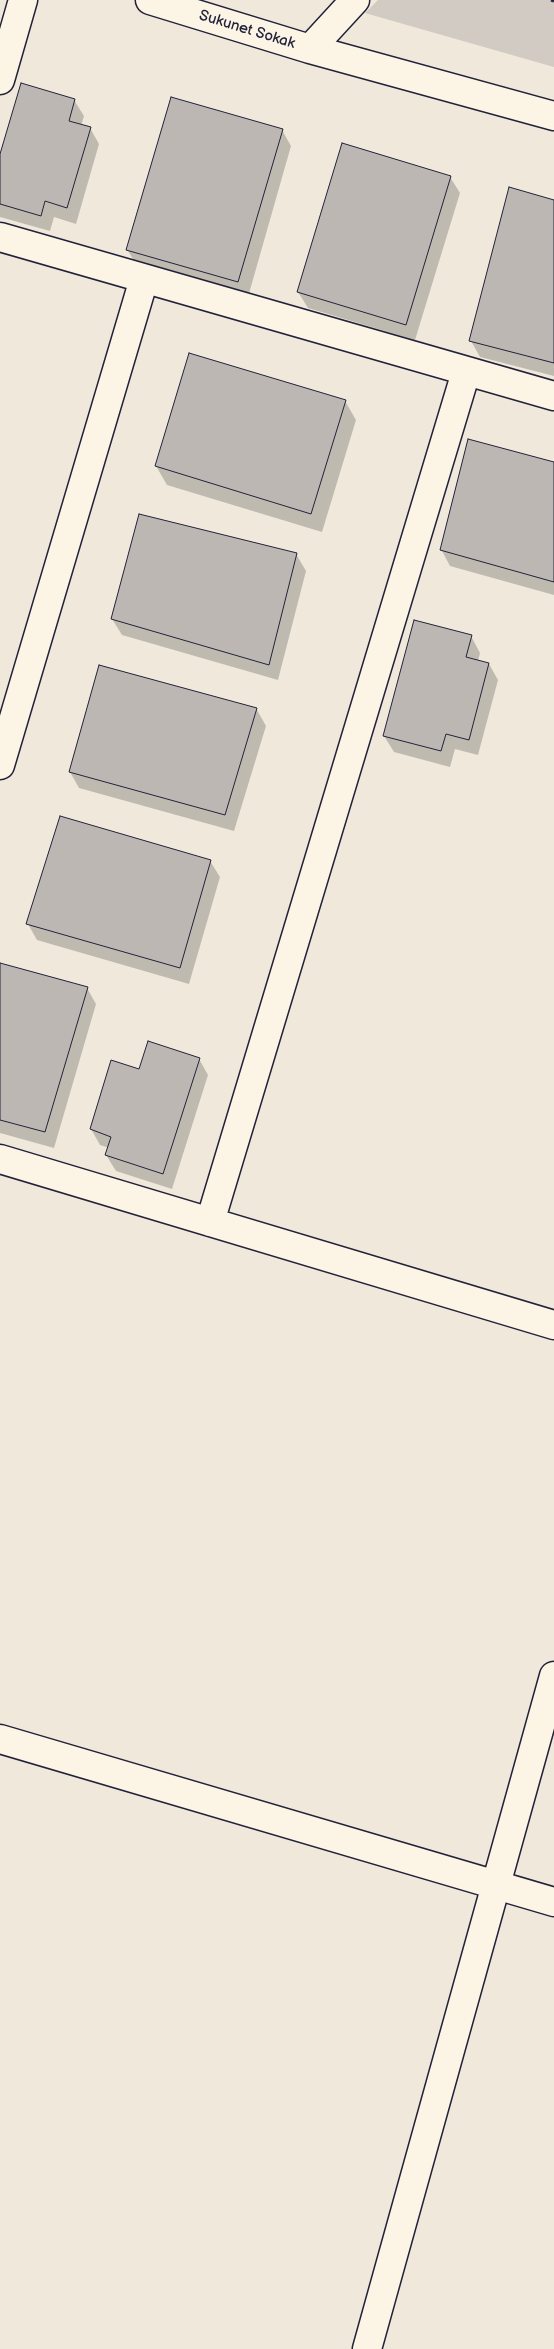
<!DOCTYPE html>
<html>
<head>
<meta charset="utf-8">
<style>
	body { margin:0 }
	canvas { display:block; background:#efe8db }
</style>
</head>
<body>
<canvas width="554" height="2349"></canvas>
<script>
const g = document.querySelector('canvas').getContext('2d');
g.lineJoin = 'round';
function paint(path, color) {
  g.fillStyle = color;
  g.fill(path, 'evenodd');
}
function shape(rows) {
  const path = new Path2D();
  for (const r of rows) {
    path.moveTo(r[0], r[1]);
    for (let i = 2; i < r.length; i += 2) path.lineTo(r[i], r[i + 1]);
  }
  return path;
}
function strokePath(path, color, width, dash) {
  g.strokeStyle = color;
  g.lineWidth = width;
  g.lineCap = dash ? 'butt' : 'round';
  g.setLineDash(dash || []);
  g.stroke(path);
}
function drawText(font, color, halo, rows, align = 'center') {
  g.font = font + ' "Balsamiq Sans",sans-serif';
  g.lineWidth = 4.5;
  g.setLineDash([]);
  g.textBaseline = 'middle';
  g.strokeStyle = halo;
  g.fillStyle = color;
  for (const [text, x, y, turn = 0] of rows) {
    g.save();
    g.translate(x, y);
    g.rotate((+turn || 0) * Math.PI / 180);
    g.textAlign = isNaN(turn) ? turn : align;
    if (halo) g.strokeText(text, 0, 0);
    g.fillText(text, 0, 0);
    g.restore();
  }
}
const green = shape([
	[378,0,554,0,554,67,365,13]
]);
const shadow = shape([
	[74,100,84,116,81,126,90,128,99,144,76,224,54,217,50,231,0,217,0,159],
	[282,130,291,146,248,297,137,266,127,249],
	[450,177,460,193,415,340,308,308,298,292],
	[554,202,554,376,480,357,471,341],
	[345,401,356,420,322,532,167,485,156,466],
	[554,464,554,595,450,566,441,549],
	[296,554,306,571,278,680,122,635,112,619],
	[471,636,480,653,478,661,489,664,498,680,478,755,455,749,450,767,394,752,384,736],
	[257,710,266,726,234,831,79,788,70,772],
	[210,861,220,877,189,984,37,940,28,924],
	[0,964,87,988,96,1004,54,1148,0,1133],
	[199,1059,208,1075,172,1189,116,1171,106,1155,109,1148,100,1145,91,1129,140,1071]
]);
const building = shape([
	[21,83,75,99,69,121,91,127,67,208,45,201,41,216,0,204,0,154,21,83],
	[171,97,283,129,238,282,126,250,171,97],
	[342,143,451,176,406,325,297,292,342,143],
	[509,187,554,200,554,363,469,341,509,187],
	[189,353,346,400,311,514,155,466,189,353],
	[468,439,554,462,554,582,440,550,468,439],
	[139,514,297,553,269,665,111,619,139,514],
	[414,620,472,635,466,657,489,663,469,740,446,734,441,751,383,736,414,620],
	[99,665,257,708,225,815,69,772,99,665],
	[60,816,211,860,180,968,26,924,60,816],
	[0,963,88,987,45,1132,0,1120,0,963],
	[148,1041,200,1058,163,1174,105,1155,111,1137,90,1129,111,1060,139,1069,148,1041]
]);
const path = shape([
	[551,0,554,1]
]);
const minor = shape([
	[150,0,310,49,355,0],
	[310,49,554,116],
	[0,80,23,0],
	[0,237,554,396],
	[0,765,144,279],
	[0,1159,554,1325],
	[210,1222,466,372],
	[0,1739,554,1902],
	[367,2349,554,1676]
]);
const streetNames = [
	["Sukunet Sokak",247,30,17]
];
paint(green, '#d1cbc3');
paint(shadow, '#0003');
paint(building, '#bcb7b3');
strokePath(building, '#22223b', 1);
strokePath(minor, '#22223b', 31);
strokePath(path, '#22223b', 3, [4, 4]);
strokePath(minor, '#fcf5e5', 28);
drawText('15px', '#22223b', '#fcf5e5', streetNames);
</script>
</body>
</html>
